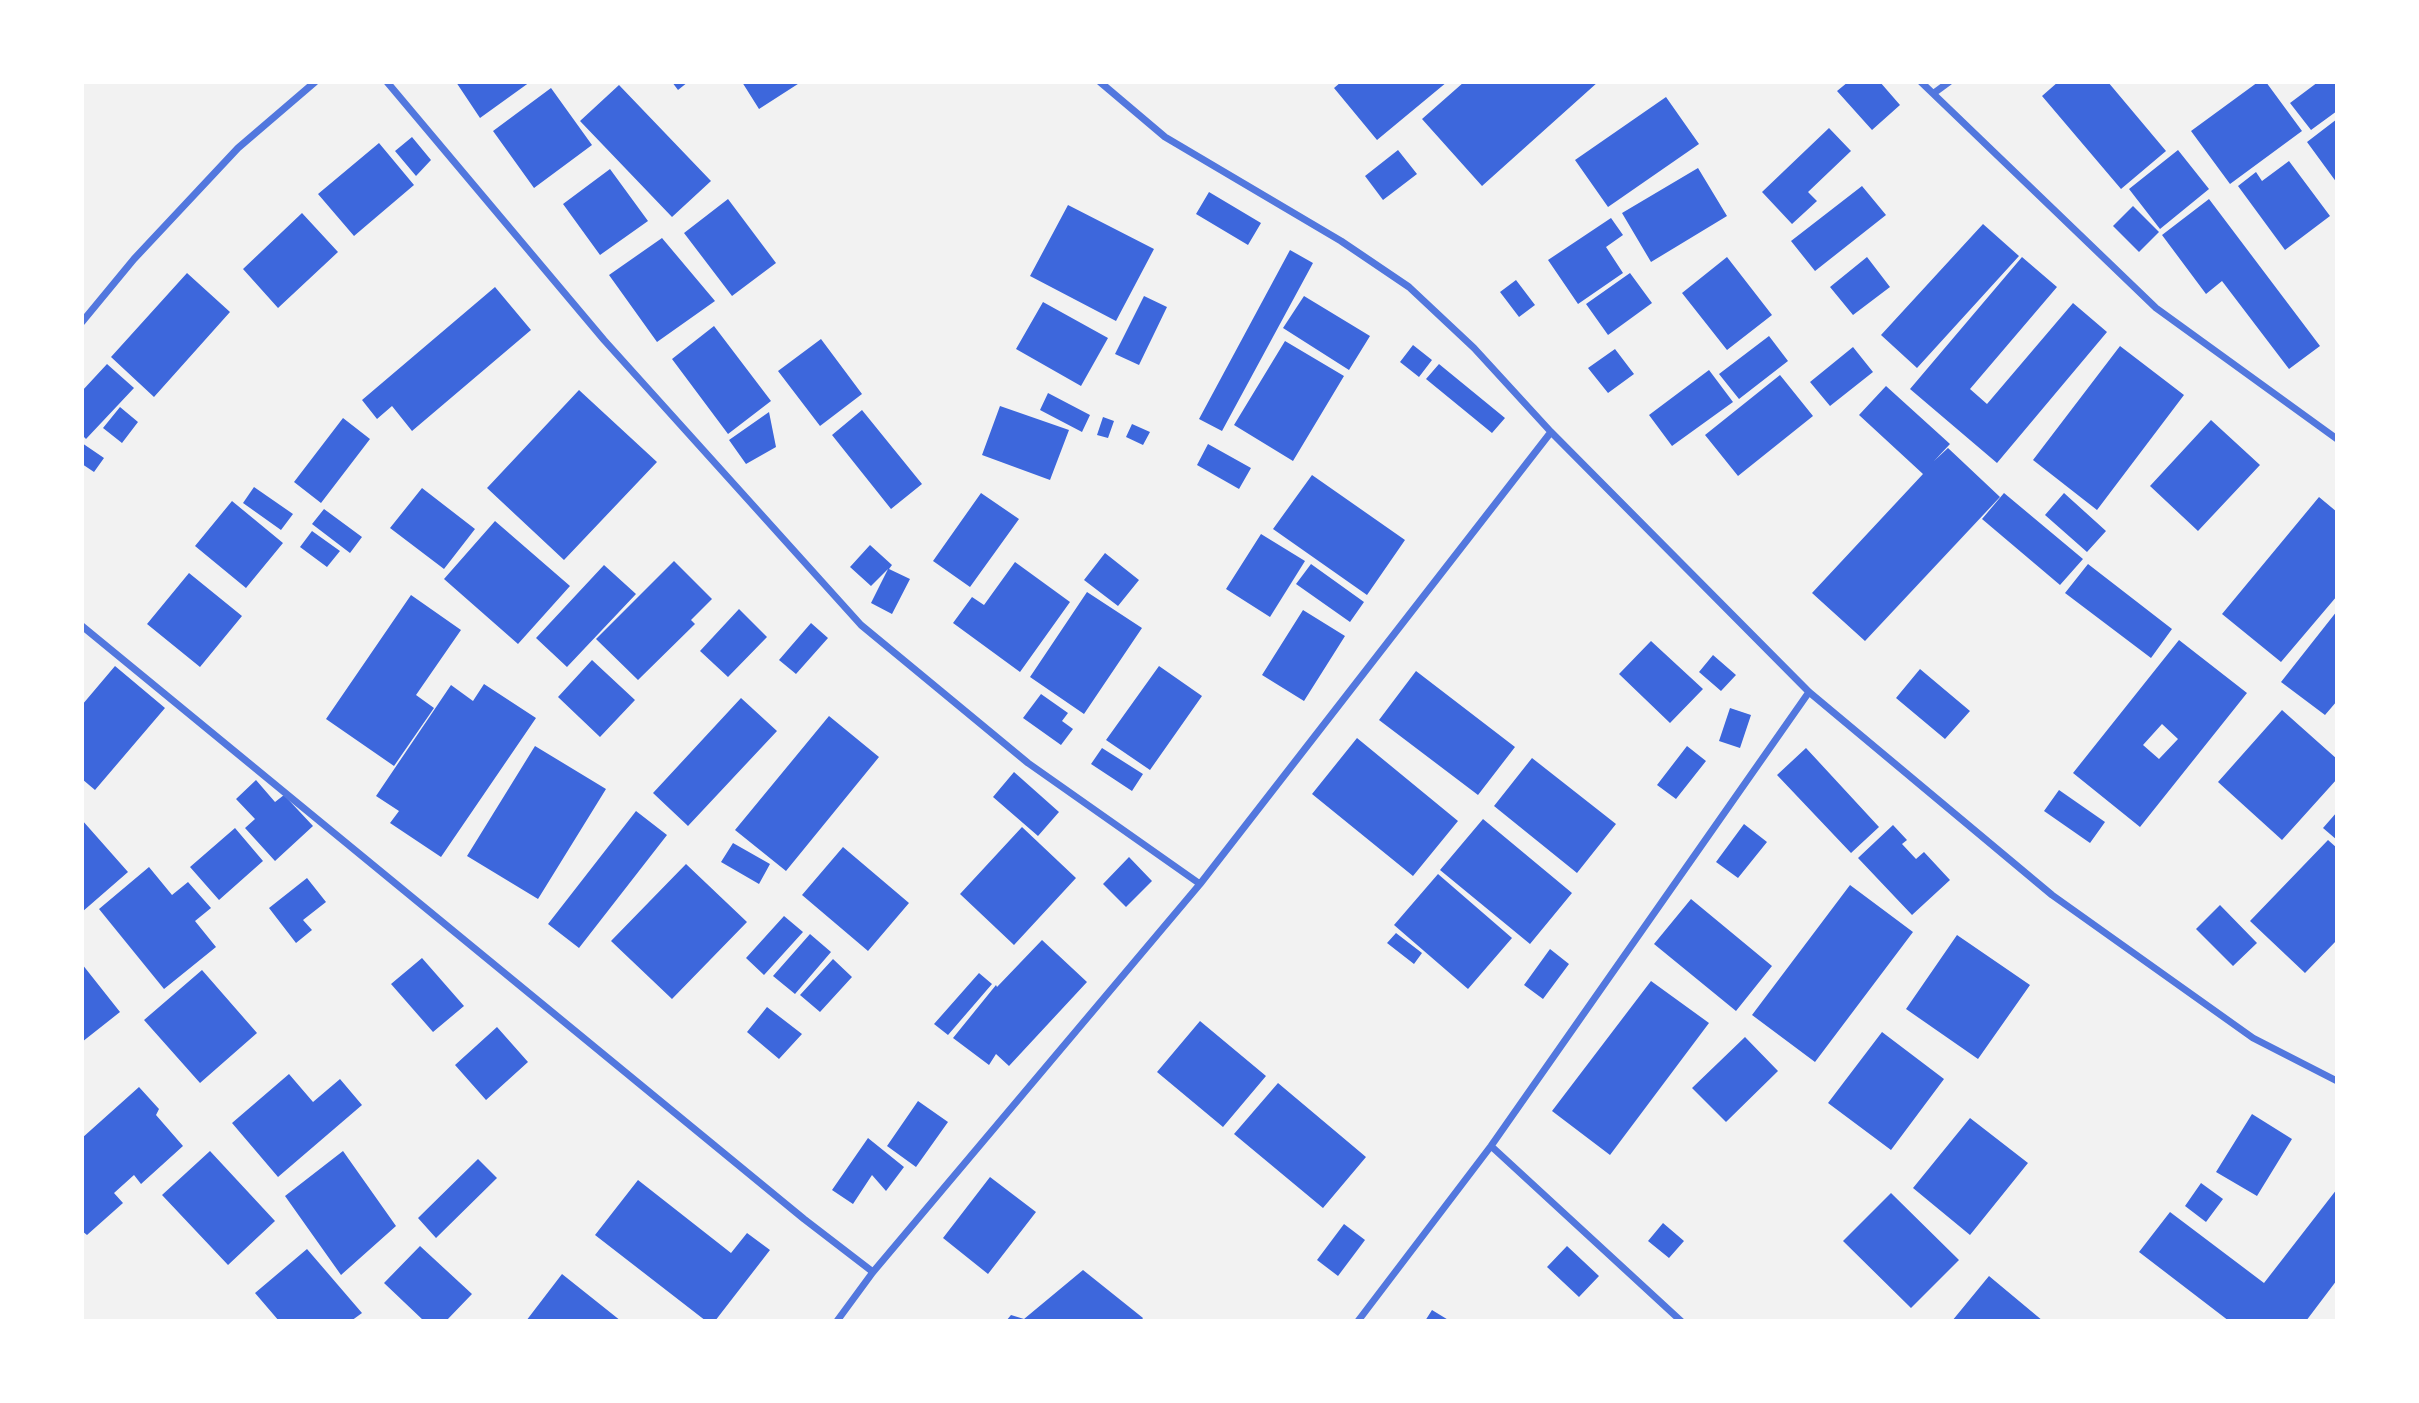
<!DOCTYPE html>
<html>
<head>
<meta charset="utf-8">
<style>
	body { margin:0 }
	#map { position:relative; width:2419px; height:1403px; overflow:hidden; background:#f2f2f2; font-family:Figtree,sans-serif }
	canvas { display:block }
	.frame { position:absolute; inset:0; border:84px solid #fff; pointer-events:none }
</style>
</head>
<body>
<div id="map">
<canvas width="2419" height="1403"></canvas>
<div class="frame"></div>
</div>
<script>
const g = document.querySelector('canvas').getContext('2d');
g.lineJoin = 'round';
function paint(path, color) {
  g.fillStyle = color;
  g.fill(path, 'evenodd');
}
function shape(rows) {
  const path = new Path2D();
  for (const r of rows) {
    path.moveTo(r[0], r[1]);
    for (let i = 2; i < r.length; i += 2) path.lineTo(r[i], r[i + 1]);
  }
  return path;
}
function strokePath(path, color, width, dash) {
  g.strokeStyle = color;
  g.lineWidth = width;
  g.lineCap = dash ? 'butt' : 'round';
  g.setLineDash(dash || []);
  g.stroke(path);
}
const building = shape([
	[456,82,530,82,480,118],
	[672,82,688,82,678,90],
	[742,82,801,82,759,109],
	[1341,82,1447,82,1377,140,1334,88],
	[1464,82,1598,82,1482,186,1422,119],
	[1848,82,1880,82,1900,105,1872,130,1837,91],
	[2058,82,2108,82,2166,151,2121,189,2042,96],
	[2258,82,2266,82,2302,131,2230,184,2191,131],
	[2318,82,2337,82,2337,111,2311,130,2290,103],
	[619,85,711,181,672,217,580,121],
	[551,88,592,145,534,188,493,131],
	[1666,97,1699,144,1608,207,1575,160],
	[2337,119,2337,183,2307,142],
	[1829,128,1851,151,1808,192,1817,201,1792,224,1762,192],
	[412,137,431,160,416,176,395,151],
	[379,143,414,185,354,236,318,194],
	[1398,150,1417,174,1383,200,1365,176],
	[2178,150,2209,189,2160,229,2129,189],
	[2289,161,2330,216,2285,250,2238,186,2256,172,2262,181],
	[1698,168,1727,216,1651,262,1622,213],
	[610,169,648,221,600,255,563,204],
	[1862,186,1886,215,1815,271,1791,241],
	[1209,192,1261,223,1248,245,1196,214],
	[728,199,776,263,732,296,684,233],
	[2209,199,2320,346,2289,369,2222,281,2206,294,2162,235],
	[1068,205,1154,249,1116,321,1030,276],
	[2133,206,2159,232,2139,252,2113,226],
	[302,213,338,252,278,308,243,269],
	[1611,218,1623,235,1606,247,1623,273,1578,304,1548,260],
	[1983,224,2019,256,1917,368,1881,335],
	[662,238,715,301,657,342,609,275],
	[1290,250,1313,263,1222,431,1199,419],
	[1727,257,1772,315,1727,350,1682,293],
	[1867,257,1890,287,1853,315,1830,287],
	[2022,257,2057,287,1970,389,1987,404,2073,303,2107,332,1997,463,1910,389],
	[187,273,230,312,154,397,111,357],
	[1630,273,1652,303,1608,335,1586,304],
	[1516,280,1535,305,1519,317,1500,292],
	[495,287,531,330,412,431,392,406,377,419,362,400],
	[1144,296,1167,307,1139,365,1115,354],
	[1304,296,1370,336,1349,370,1283,328],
	[1043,302,1108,338,1081,386,1016,349],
	[714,326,771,401,728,434,672,359],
	[1769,336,1788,361,1739,399,1719,374],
	[821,339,862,394,820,426,778,371],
	[1285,341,1344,376,1293,461,1234,425],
	[1413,345,1432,360,1419,377,1400,362],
	[2120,346,2184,395,2097,510,2033,460],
	[1853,347,1873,372,1830,406,1810,382],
	[1615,349,1634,374,1608,393,1588,368],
	[107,364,134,388,86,439,82,435,82,391],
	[1439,364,1505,418,1492,433,1426,379],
	[1709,370,1733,402,1672,446,1649,415],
	[1780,375,1813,416,1738,476,1705,435],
	[1886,386,1950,444,1934,461,1948,448,2000,497,1865,641,1812,593,1923,474,1859,415],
	[579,390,657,462,564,560,487,488],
	[1048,393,1090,415,1082,432,1040,410],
	[1000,406,1069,430,1050,480,982,455],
	[120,407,138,422,122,443,103,428],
	[862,410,922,484,891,509,832,435],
	[769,412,776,447,746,464,729,440],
	[1103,417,1114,421,1108,438,1097,435],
	[343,418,370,439,321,503,294,482],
	[2211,420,2260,465,2198,531,2150,486],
	[1132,424,1150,432,1143,445,1126,437],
	[82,443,104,458,94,472,82,464],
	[1208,444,1251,468,1239,489,1197,465],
	[1312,475,1405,540,1367,595,1273,529],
	[254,487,293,514,281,530,243,503],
	[422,488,475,529,444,569,390,528],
	[981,493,1019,519,970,587,933,561],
	[2004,493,2083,559,2060,585,1982,519],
	[2064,493,2106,531,2087,552,2045,515],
	[2319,497,2337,512,2337,596,2281,662,2222,614],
	[232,501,283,543,246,588,195,546],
	[324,509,362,537,350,553,312,524],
	[495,521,570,586,518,644,444,579],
	[312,531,340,551,327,567,300,547],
	[1261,534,1305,561,1270,617,1226,589],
	[870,545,892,565,889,569,910,579,892,614,871,603,888,569,871,586,850,567],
	[1105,553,1139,580,1118,606,1084,580],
	[674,561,712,599,691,620,695,624,638,680,596,639],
	[1015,562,1070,602,1020,672,953,623,972,597,984,605],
	[1311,564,1364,602,1350,622,1296,584],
	[2088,564,2172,629,2151,658,2065,593],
	[604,565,636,594,567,667,536,638],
	[189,573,242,616,200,667,147,624],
	[1087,592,1142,628,1084,714,1030,677],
	[411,595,461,630,416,695,434,708,394,766,326,719],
	[739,609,767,637,728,677,700,651],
	[1303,610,1345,636,1304,701,1262,675],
	[2337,611,2337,701,2325,715,2281,682],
	[811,623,828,638,796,674,779,660],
	[2179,640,2247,693,2140,827,2073,773],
	[2162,724,2178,739,2159,759,2143,745],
	[1651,641,1703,689,1670,723,1619,674],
	[1713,655,1736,675,1721,691,1699,672],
	[592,660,635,700,600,737,558,697],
	[115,666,165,708,95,790,82,779,82,705],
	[1159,666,1202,696,1150,770,1106,740],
	[1920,669,1970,711,1945,739,1896,698],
	[1416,671,1515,747,1478,795,1379,720],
	[484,684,536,718,441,857,390,823,399,811,376,796,451,685,473,701],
	[1041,694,1068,713,1062,721,1073,729,1061,745,1023,718],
	[741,698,777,731,688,826,653,793],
	[1730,708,1751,715,1740,748,1719,741],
	[2282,710,2337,759,2337,779,2282,840,2218,782],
	[829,716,879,757,786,871,735,830],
	[1357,738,1458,821,1413,876,1312,794],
	[535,746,606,789,538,899,467,856],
	[1687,746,1706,761,1676,799,1657,785],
	[1102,748,1143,774,1132,791,1091,764],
	[1806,748,1879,827,1851,853,1777,775],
	[1532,758,1616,824,1577,873,1494,806],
	[1014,772,1059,812,1038,836,993,797],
	[256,780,275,802,284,795,313,826,275,861,245,828,255,819,236,799],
	[2059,790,2105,822,2090,843,2044,811],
	[636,811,667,835,579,948,548,924],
	[2337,812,2337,840,2323,828],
	[1483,819,1572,893,1530,944,1440,870],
	[82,820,128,872,82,912],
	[1744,824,1767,842,1738,878,1716,862],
	[1893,825,1907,840,1902,844,1916,859,1924,852,1950,880,1912,915,1858,858],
	[1022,827,1076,878,1014,945,960,894],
	[235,828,263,861,219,900,190,867],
	[2328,840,2337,848,2337,940,2305,973,2250,921],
	[733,843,770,864,759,884,721,862],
	[843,847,909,903,868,951,802,895],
	[1129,857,1152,881,1126,907,1103,884],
	[686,864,747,922,672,999,611,941],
	[149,867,172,895,188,882,211,908,195,921,216,947,164,989,99,909],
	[1438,874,1512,938,1468,989,1394,925],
	[307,878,326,902,303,920,312,930,296,943,269,908],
	[1850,885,1913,932,1815,1062,1752,1015],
	[1691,899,1772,966,1736,1011,1654,944],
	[2220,905,2257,943,2233,966,2196,929],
	[784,916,803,932,764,975,746,958],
	[1396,933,1422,953,1414,964,1387,943],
	[810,934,831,952,795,994,773,976],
	[1957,935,2030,985,1978,1059,1906,1009],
	[1042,940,1087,982,1009,1066,996,1054,989,1065,953,1038,996,985,997,987],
	[1550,949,1569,964,1543,999,1524,985],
	[422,958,464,1006,433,1032,391,984],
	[833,959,852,977,820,1012,800,995],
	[82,964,120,1012,82,1042],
	[202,970,257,1033,200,1083,144,1020],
	[979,973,992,984,948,1035,934,1024],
	[1651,981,1709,1023,1610,1155,1552,1111],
	[767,1007,802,1034,779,1059,747,1032],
	[1200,1021,1266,1076,1223,1127,1157,1072],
	[497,1027,528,1062,486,1100,455,1065],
	[1882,1032,1944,1079,1891,1150,1828,1103],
	[1745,1037,1778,1071,1726,1122,1692,1088],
	[289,1074,313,1102,340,1079,362,1105,278,1177,232,1123],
	[1278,1083,1366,1157,1323,1208,1234,1134],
	[139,1087,159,1109,156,1115,183,1146,141,1184,134,1175,114,1193,123,1203,87,1235,82,1231,82,1138],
	[918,1101,948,1122,916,1167,887,1146],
	[2252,1114,2292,1139,2257,1196,2216,1172],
	[1970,1118,2028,1163,1970,1235,1913,1188],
	[868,1138,904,1167,886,1191,872,1175,853,1204,832,1190],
	[210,1151,275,1221,228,1265,162,1195],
	[343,1151,396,1226,341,1275,285,1196],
	[478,1159,497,1178,436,1238,418,1218],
	[990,1177,1036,1212,988,1274,943,1238],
	[638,1180,731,1253,747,1233,770,1250,715,1321,706,1321,595,1235],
	[2201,1183,2223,1199,2206,1222,2185,1206],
	[2337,1189,2337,1280,2306,1321,2229,1321,2139,1252,2170,1212,2264,1283],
	[1891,1193,1959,1260,1911,1308,1843,1241],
	[1663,1223,1684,1241,1669,1258,1648,1241],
	[1344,1224,1365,1240,1338,1276,1317,1260],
	[420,1246,472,1294,446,1321,424,1321,384,1283],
	[1567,1246,1599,1276,1579,1297,1547,1267],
	[307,1249,362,1313,351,1321,279,1321,255,1293],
	[1083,1270,1143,1318,1141,1321,1006,1321,1011,1315,1024,1319],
	[562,1274,621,1321,526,1321],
	[1989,1276,2043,1321,1952,1321],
	[1432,1310,1450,1321,1425,1321]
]);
const minor = shape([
	[387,82,604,340,861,625,1028,763,1200,884],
	[1100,82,1165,137,1341,241,1409,287,1474,348,1551,432,1809,692,2052,895,2253,1038,2337,1081],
	[1921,82,2156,308,2337,439],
	[1934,93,1949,82],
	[82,322,134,259,238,148,315,82],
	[82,626,804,1219,873,1272],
	[1491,1146,1681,1321],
	[837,1321,873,1272,1200,884,1551,432],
	[1358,1321,1491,1146,1809,692]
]);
paint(building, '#3d67dc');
strokePath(minor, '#5277de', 7);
</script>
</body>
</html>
